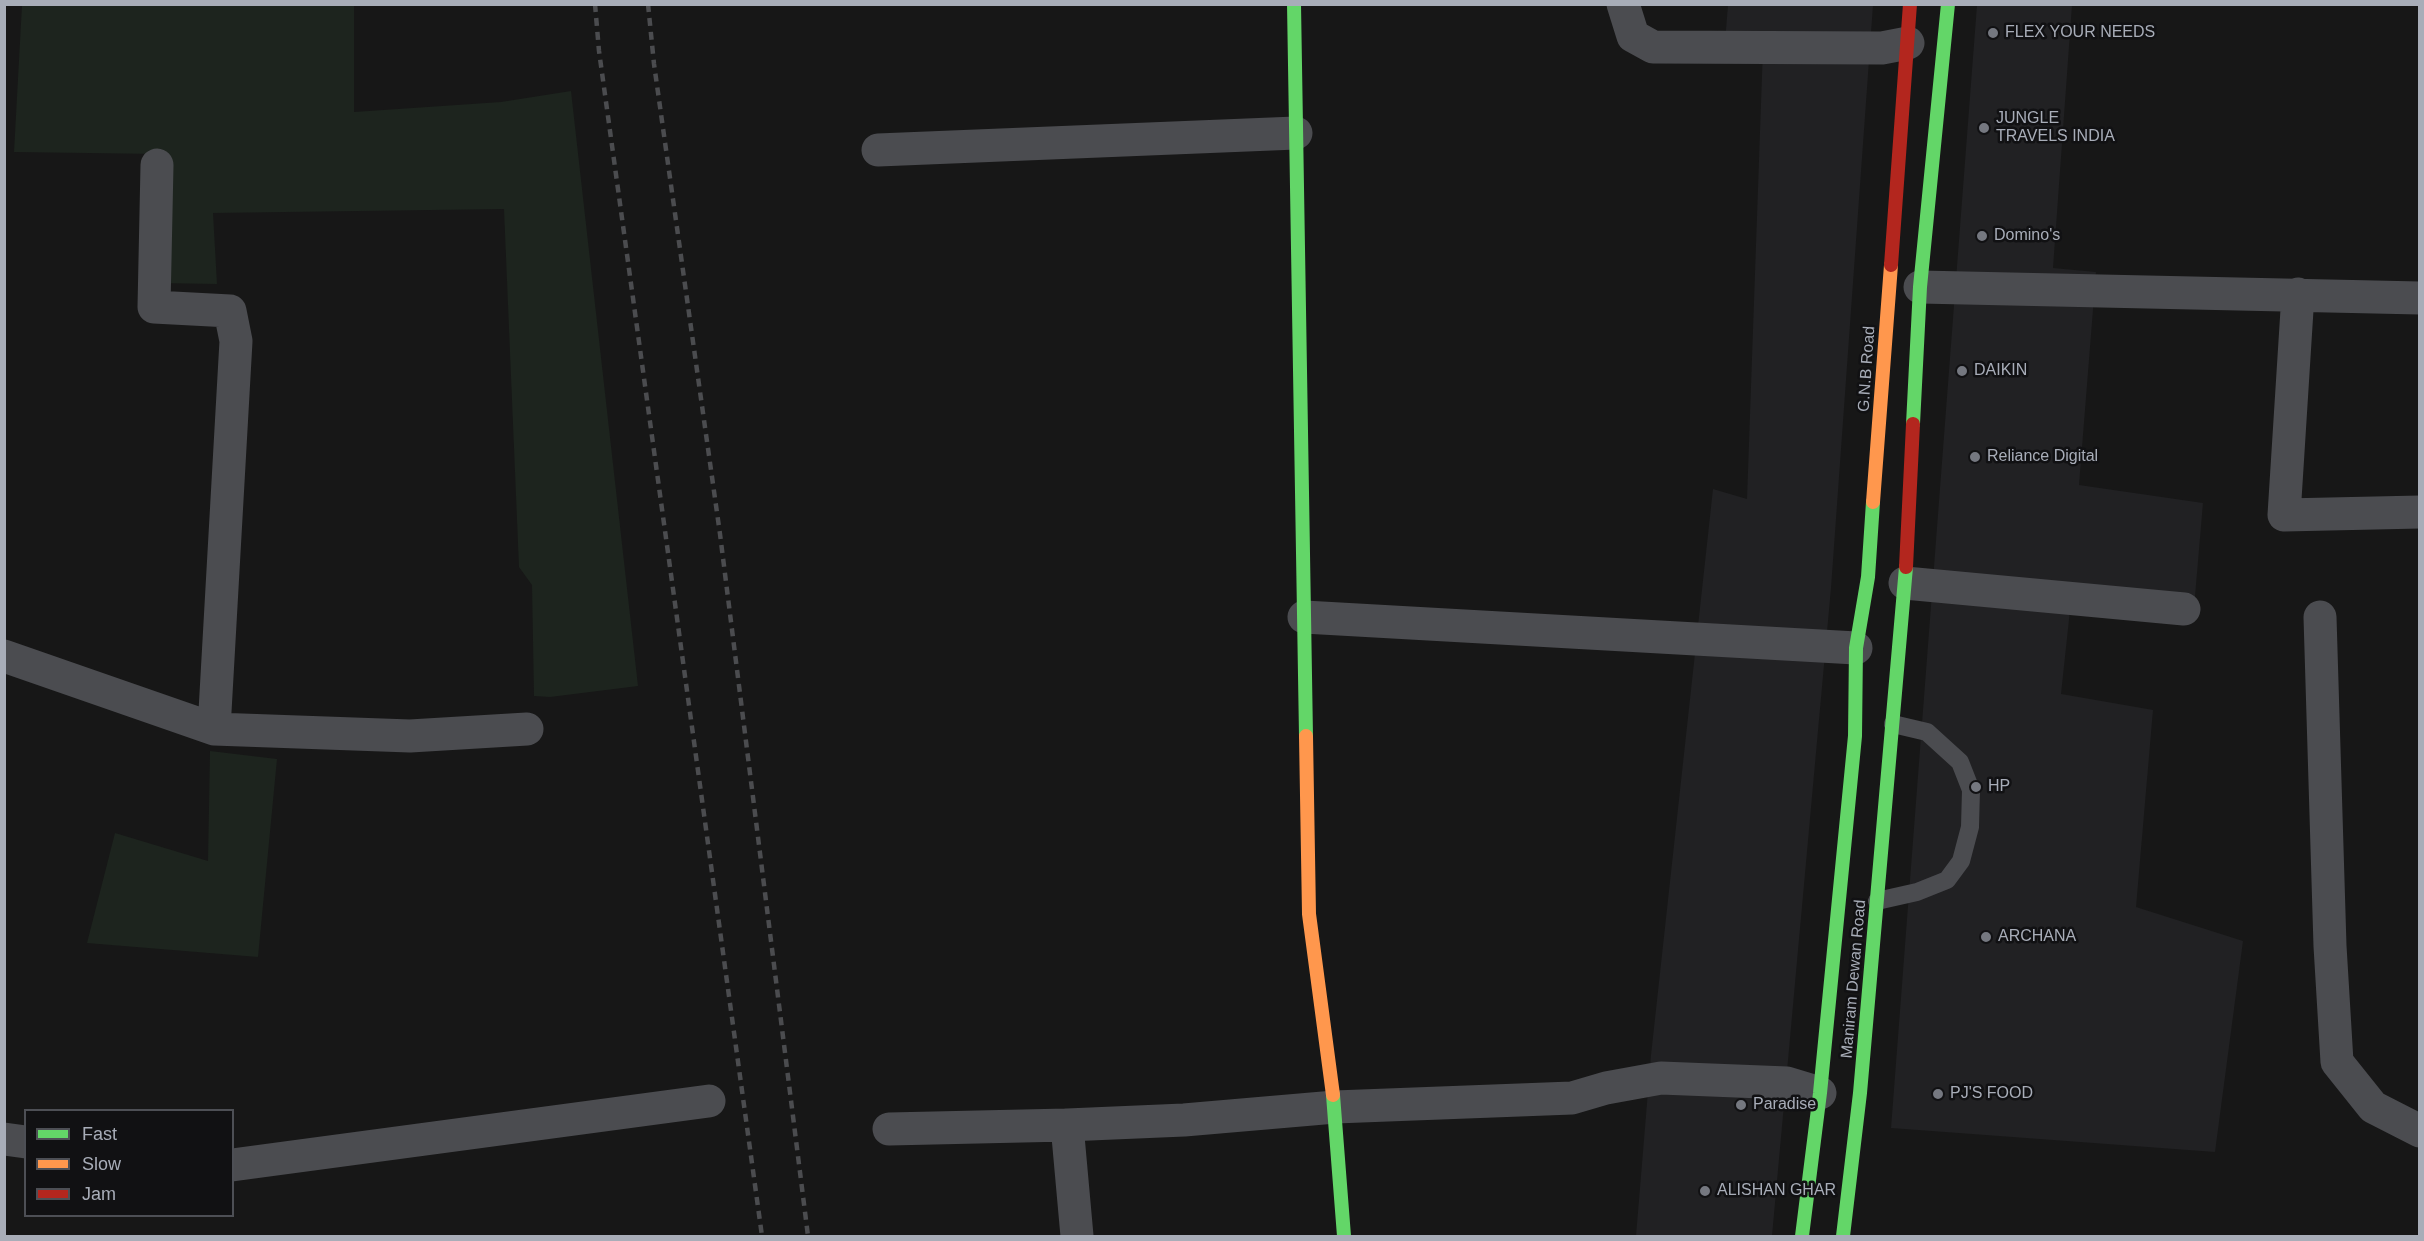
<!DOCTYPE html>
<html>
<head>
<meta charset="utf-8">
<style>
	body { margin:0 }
	#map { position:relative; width:2424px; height:1241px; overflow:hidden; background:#171717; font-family:Arial,sans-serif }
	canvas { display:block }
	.frame { position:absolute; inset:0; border:6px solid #a8adb8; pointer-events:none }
	.legend { position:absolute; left:24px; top:1109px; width:210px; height:108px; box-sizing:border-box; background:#111113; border:2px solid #4d4f55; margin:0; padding:8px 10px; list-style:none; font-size:18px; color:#a8adb8 }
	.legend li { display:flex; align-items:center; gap:12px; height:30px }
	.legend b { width:30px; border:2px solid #4d4f55 }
</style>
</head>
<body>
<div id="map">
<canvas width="2424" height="1241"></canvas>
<div class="frame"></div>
<ul class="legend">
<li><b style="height:8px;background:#63d668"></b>Fast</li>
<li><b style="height:8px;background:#ff974d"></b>Slow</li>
<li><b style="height:8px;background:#b3261e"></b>Jam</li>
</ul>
</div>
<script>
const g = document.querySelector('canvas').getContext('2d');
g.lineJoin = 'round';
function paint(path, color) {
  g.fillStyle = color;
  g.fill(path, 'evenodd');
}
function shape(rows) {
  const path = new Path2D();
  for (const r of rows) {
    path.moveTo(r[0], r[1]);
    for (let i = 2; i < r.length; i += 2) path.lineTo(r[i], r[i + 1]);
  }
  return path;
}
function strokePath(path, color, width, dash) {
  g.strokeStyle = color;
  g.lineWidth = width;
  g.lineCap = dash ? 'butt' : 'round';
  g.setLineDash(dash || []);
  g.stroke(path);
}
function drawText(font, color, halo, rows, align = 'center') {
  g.font = font + ' Arial,sans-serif';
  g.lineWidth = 5;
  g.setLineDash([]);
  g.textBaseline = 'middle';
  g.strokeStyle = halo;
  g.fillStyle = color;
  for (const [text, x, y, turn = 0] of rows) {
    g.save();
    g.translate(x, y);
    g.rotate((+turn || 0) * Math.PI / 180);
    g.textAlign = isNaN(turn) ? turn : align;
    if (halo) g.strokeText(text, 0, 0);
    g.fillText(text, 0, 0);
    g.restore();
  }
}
const built = shape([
	[1728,5,1873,5,1831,588,1772,1236,1636,1236,1651,1055,1713,489,1747,499,1763,47,1725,42],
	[1977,5,2072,5,2053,268,2096,272,2079,485,2203,503,2194,608,2071,601,2061,694,2153,710,2136,907,2243,941,2215,1152,1891,1128]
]);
const green = shape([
	[22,5,354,5,354,112,501,102,571,91,638,686,550,697,534,696,532,585,519,567,504,209,213,213,217,284,157,283,160,154,14,152],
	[210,751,277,759,258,957,87,943,115,833,208,861]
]);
const lane = shape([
	[1877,901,1917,892,1947,880,1961,861,1970,827,1971,790,1960,762,1927,732,1893,724]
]);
const street = shape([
	[1623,4,1633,36,1653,47,1882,48,1908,43],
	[878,150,1296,133],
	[157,165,154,307,230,311,236,341,214,729],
	[1920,287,2420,298],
	[2298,294,2284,515,2420,512],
	[1905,583,2184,609],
	[1304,617,1856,648],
	[2320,617,2330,946,2337,1062,2373,1107,2420,1131],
	[4,656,214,729,410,736,527,729],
	[1067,1125,1077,1236],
	[889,1129,1067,1125,1184,1120,1335,1107,1572,1098,1606,1088,1661,1078,1787,1083,1820,1093],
	[4,1139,26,1142],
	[232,1165,709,1101]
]);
const fast = shape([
	[1294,4,1306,736],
	[1913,424,1920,287,1948,4],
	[1333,1095,1344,1236],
	[1802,1236,1820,1093,1855,736,1856,648,1868,577,1873,502],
	[1843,1236,1860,1093,1906,567]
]);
const slow = shape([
	[1873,502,1891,265],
	[1306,736,1309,914,1333,1095]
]);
const jam = shape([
	[1891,265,1910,4],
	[1906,567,1913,424]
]);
const rail = shape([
	[595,4,599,51,762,1236],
	[648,4,654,64,720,534,808,1236]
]);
const markers = [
	[1993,33,6,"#757880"],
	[1984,128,6,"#757880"],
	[1982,236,6,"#757880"],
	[1962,371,6,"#757880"],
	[1975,457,6,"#757880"],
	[1976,787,6,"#757880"],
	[1986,937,6,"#757880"],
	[1938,1094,6,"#757880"],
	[1741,1105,6,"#757880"],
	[1705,1191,6,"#757880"]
];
const poiNames = [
	["FLEX YOUR NEEDS",2005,33],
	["JUNGLE",1996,119],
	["TRAVELS INDIA",1996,137],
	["Domino's",1994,236],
	["DAIKIN",1974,371],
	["Reliance Digital",1987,457],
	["HP",1988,787],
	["ARCHANA",1998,937],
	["PJ'S FOOD",1950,1094],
	["Paradise",1753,1105],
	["ALISHAN GHAR",1717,1191]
];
const streetNames = [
	["G.N.B Road",1867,369,-86],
	["Maniram Dewan Road",1854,979,-85]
];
paint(built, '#212123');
paint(green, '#1d241e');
strokePath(lane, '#4b4c50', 18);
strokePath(street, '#4b4c50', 33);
strokePath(fast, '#63d668', 14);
strokePath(slow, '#ff974d', 14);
strokePath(jam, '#b3261e', 14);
strokePath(rail, '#4b4c4f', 4.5, [8, 6]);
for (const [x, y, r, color] of markers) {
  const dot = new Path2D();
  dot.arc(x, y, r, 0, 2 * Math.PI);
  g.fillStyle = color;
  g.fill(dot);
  strokePath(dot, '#111113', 2);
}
drawText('16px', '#a8adb8', '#111113', poiNames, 'left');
drawText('16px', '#a8adb8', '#111113', streetNames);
</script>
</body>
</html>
